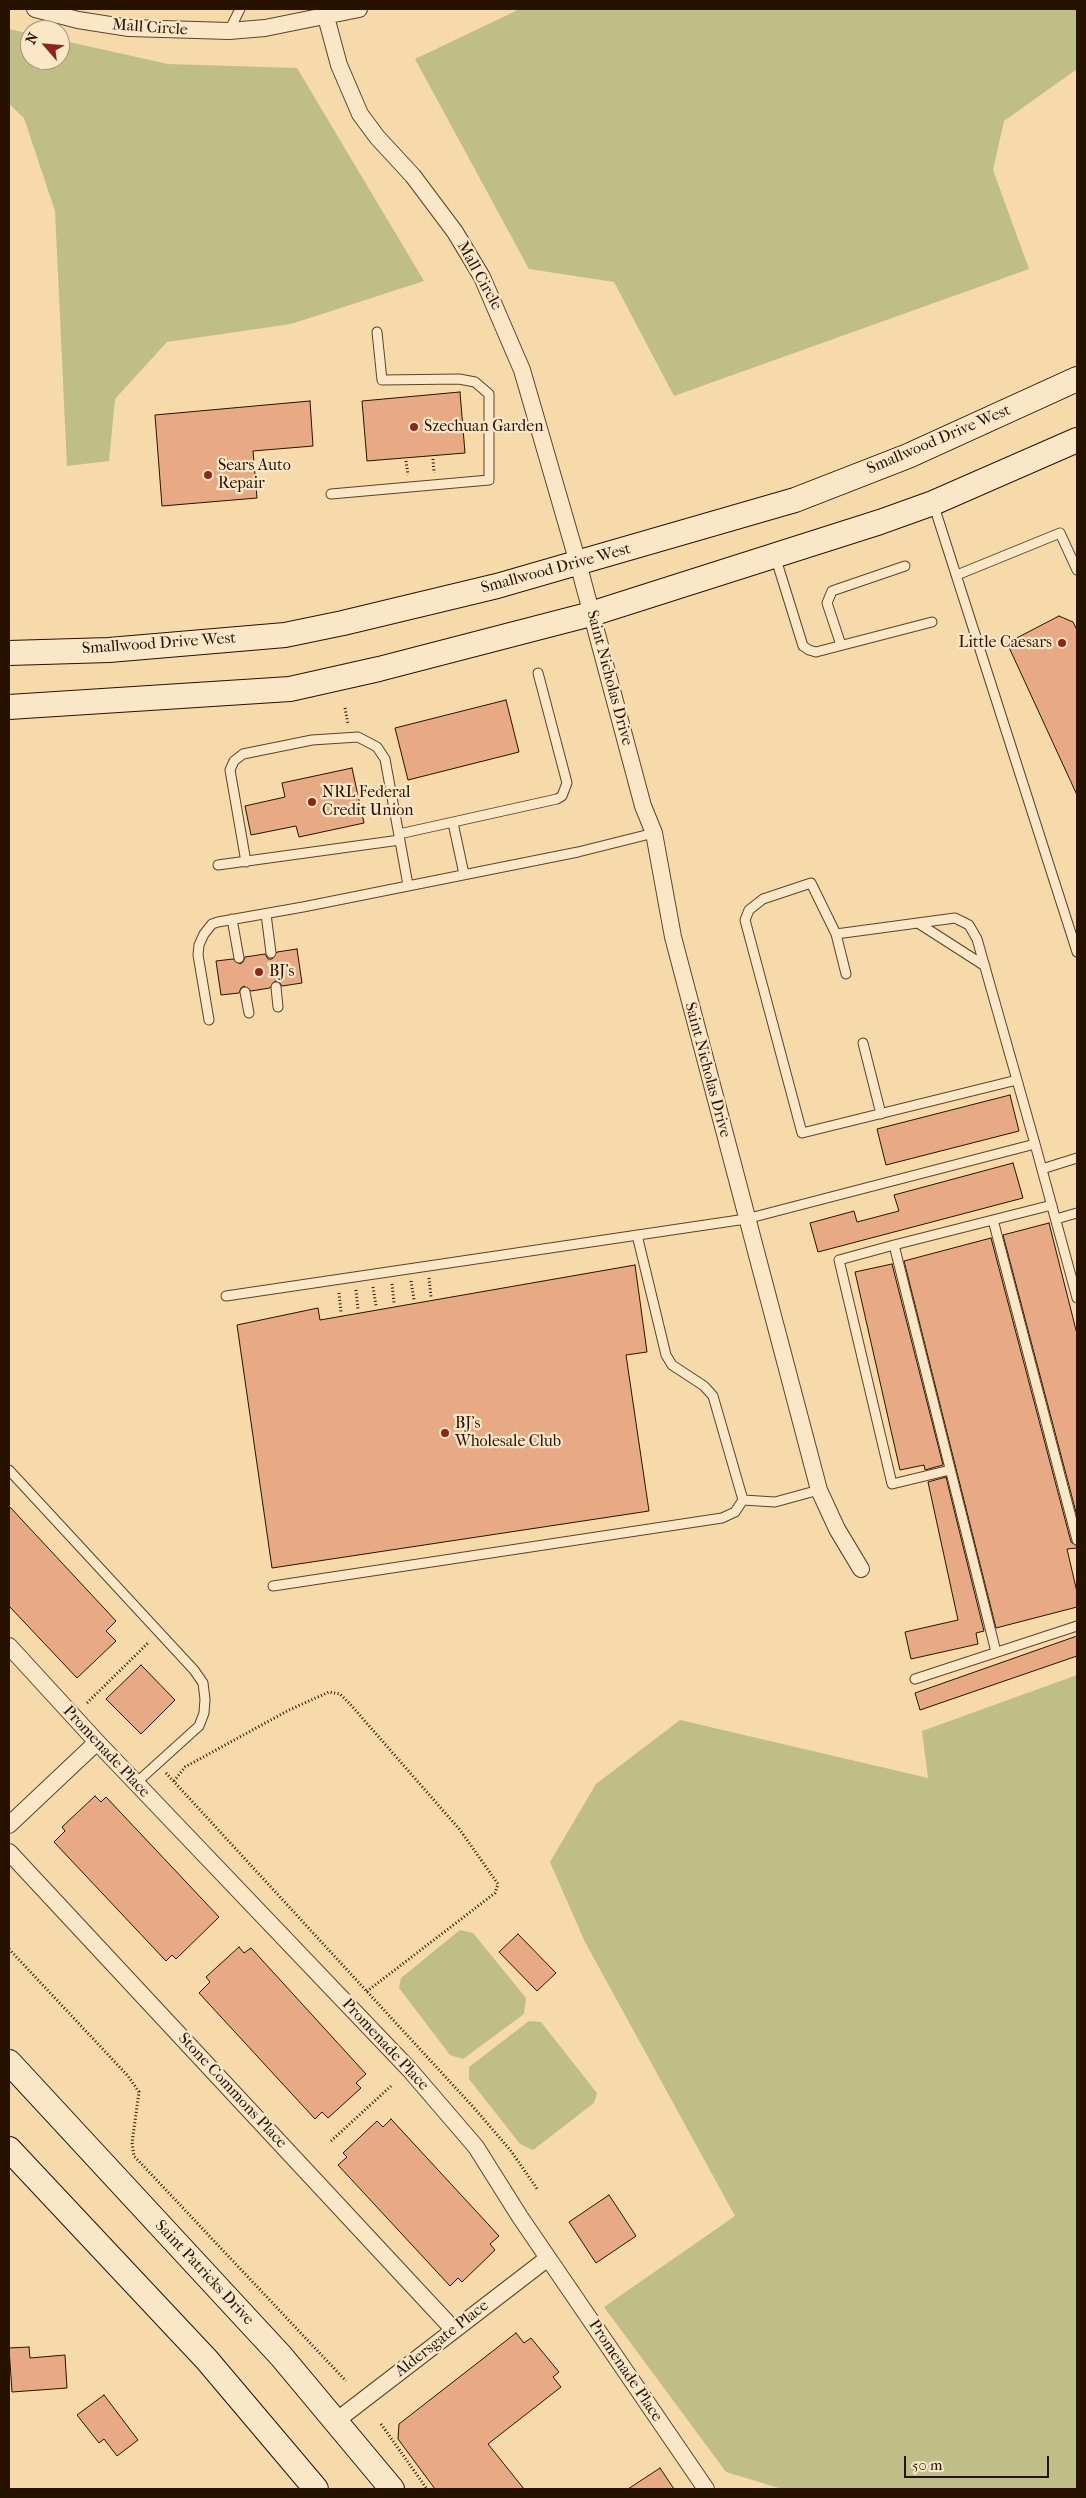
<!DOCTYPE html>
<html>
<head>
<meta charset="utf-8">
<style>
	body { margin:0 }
	#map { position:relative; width:1086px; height:2498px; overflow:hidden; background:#f6daaa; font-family:"IM FELL French Canon",serif }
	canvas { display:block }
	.frame { position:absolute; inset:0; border:10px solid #271200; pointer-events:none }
	.north { position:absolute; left:20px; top:20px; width:50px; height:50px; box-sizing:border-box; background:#f9e7c8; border:1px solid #a59278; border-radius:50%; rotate:297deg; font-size:14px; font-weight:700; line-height:20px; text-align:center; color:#271200 }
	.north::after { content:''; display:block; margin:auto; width:18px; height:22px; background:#8f2418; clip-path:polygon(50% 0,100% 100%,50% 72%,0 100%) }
	.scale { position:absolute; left:904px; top:2456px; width:145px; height:22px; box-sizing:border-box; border:2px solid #271200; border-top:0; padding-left:6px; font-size:15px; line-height:18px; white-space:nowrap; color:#271200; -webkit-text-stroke:4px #f9e7c8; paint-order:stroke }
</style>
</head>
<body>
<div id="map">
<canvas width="1086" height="2498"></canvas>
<div class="frame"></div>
<div class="north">N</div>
<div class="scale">50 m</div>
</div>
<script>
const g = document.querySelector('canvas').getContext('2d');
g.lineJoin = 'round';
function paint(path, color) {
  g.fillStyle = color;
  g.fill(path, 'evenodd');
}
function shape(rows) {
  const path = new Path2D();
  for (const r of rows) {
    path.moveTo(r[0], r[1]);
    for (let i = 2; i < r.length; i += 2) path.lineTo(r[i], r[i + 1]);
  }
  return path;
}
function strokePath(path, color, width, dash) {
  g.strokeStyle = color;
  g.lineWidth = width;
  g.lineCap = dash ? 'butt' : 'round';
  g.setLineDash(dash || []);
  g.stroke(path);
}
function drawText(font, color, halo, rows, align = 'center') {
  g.font = font + ' "IM FELL French Canon",serif';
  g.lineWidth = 4.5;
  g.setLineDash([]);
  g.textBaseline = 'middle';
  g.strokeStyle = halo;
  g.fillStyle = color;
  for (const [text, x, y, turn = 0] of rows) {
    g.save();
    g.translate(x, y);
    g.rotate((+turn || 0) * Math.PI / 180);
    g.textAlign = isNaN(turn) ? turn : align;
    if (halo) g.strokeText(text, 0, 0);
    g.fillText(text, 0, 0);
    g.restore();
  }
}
const green = shape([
	[520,9,1077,9,1077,69,1004,121,993,170,1029,269,674,396,614,282,529,269,415,59],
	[9,29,30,34,30,60,60,60,60,40,168,64,297,68,424,281,291,324,167,342,115,399,109,461,67,466,55,211,24,118,9,104],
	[1077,1675,1077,2489,782,2489,726,2472,604,2307,735,2216,585,1942,550,1862,596,1784,680,1720,928,1778,922,1731],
	[460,1930,473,1933,526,1998,524,2014,463,2059,450,2055,399,1988,401,1978],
	[529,2021,541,2022,597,2093,594,2103,533,2150,520,2144,469,2079,469,2067]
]);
const building = shape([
	[460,392,465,453,367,461,362,401,460,392],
	[310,401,313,446,253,451,257,498,162,506,155,415,310,401],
	[1059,616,1073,622,1077,630,1077,795,1007,643,1059,616],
	[506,700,519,752,408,780,395,728,506,700],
	[352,768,364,823,299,837,296,826,251,835,245,806,285,797,282,783,352,768],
	[297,949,302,983,282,986,279,982,275,981,270,988,251,991,244,986,241,988,239,993,221,995,216,961,233,959,240,964,243,962,245,957,265,954,268,959,272,959,277,952,297,949],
	[1010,1095,1019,1131,886,1165,877,1129,1010,1095],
	[1013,1163,1023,1198,818,1252,810,1223,854,1211,857,1222,899,1211,894,1195,1013,1163],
	[1049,1223,1077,1334,1077,1516,1003,1235,1049,1223],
	[991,1238,1071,1542,1077,1546,1077,1548,1067,1549,1077,1592,1077,1607,996,1628,904,1261,991,1238],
	[892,1264,943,1465,925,1470,924,1465,900,1470,855,1272,892,1264],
	[635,1265,647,1352,626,1355,649,1511,272,1568,237,1325,318,1308,320,1320,635,1265],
	[946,1477,984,1631,976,1633,978,1644,911,1659,905,1632,958,1620,928,1482,946,1477],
	[9,1506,116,1621,106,1631,116,1641,77,1678,9,1606,9,1506],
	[1077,1636,1077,1656,920,1710,915,1693,1077,1636],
	[141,1665,175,1700,141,1734,106,1699,141,1665],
	[95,1796,101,1802,106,1797,219,1917,176,1959,172,1955,166,1961,54,1842,65,1831,62,1827,95,1796],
	[518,1934,556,1973,537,1991,499,1952,518,1934],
	[239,1947,244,1953,251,1948,366,2074,356,2083,361,2088,328,2118,322,2112,315,2119,199,1993,210,1982,206,1977,239,1947],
	[391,2119,499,2236,490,2244,495,2250,462,2282,458,2278,450,2286,338,2165,347,2157,343,2153,377,2121,383,2127,391,2119],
	[609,2195,636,2236,596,2263,569,2222,609,2195],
	[516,2333,524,2343,531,2338,559,2372,553,2377,561,2387,488,2444,524,2489,435,2489,398,2439,399,2424,516,2333],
	[29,2347,30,2358,65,2355,67,2388,12,2392,9,2348,29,2347],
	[104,2395,138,2440,117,2456,104,2439,99,2443,77,2415,104,2395],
	[660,2468,674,2489,628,2489,660,2468]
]);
const path = shape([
	[433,459,434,473],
	[406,461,408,475],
	[345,708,348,724],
	[429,1278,431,1297],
	[411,1281,414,1300],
	[392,1284,394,1303],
	[373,1287,376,1306],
	[356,1290,358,1310],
	[339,1293,341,1312],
	[87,1703,149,1642],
	[166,1773,475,2109,511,2151,538,2190],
	[174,1781,185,1767,289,1710,329,1692,340,1694,350,1704,460,1830,498,1884,495,1893,366,1992],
	[9,1949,128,2076,139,2092,132,2143,134,2156,346,2381],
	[331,2141,391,2086],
	[381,2424,427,2489]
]);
const lane = shape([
	[229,31,240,9],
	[331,494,489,480,489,394,475,382,459,379,382,380,377,332],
	[933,503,1077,952],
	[775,556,803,646,809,650,816,652,932,622],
	[957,575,1060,533,1077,570],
	[841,645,827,603,832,591,905,566],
	[453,823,464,874],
	[399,834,557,799,562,796,567,783,538,673],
	[246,862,230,770,234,761,243,754,312,740,358,737,377,747,385,759,408,885],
	[218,865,400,840],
	[266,914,271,953],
	[232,919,239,958],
	[918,923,985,966],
	[836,934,846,974],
	[276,987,278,1007],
	[245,992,249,1013],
	[209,1020,198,955,199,945,204,934,212,924,218,922,303,907,578,852,654,833],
	[863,1043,881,1114],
	[1017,1080,802,1133,745,920,749,910,763,899,811,883,836,934,955,918,969,925,977,939,1017,1080,1035,1144],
	[1042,1169,1077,1158],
	[1056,1219,1077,1213],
	[993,1220,1077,1540],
	[894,1245,1052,1205],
	[226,1296,746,1219,1035,1144,1077,1298],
	[9,1470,194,1670,203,1683,205,1699,204,1713,199,1726,136,1783],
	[950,1470,892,1484,839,1260,894,1245,996,1652],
	[743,1500,775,1502,819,1490],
	[273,1586,722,1518,735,1512,743,1500,713,1396,704,1386,672,1365,666,1355,637,1235],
	[915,1679,1077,1626]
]);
const street = shape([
	[35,9,78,20,129,28,229,31,265,28,359,9],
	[326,17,339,65,360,114,377,137,413,176,455,232,482,277,522,370,578,563,643,806,654,833,673,937,819,1490,837,1529,861,1569],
	[9,1646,97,1742,409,2069,476,2147,520,2217,706,2489],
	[9,1825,97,1742],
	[9,1852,454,2330],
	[336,2421,548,2258]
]);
const secondary = shape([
	[9,653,109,650,285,635,343,623,497,586,795,500,908,456,1077,379],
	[9,707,290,689,379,669,591,614,880,522,933,503,1077,440],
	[9,2062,281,2356,392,2489],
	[9,2149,207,2360,316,2489]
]);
const markers = [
	[414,427,5,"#8f2418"],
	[208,475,5,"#8f2418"],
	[1062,643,5,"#8f2418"],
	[312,802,5,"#8f2418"],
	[259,972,5,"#8f2418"],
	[445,1433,5,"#8f2418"]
];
const streetNames = [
	["Mall Circle",150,28,4],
	["Mall Circle",479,276,61],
	["Smallwood Drive West",939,440,-23],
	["Smallwood Drive West",556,569,-15],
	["Smallwood Drive West",159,644,-4],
	["Saint Nicholas Drive",609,678,75],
	["Saint Nicholas Drive",707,1070,75],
	["Promenade Place",106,1752,47],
	["Promenade Place",385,2045,47],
	["Stone Commons Place",232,2091,47],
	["Saint Patricks Drive",204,2273,47],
	["Aldersgate Place",442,2339,-38],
	["Promenade Place",625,2371,56]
];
const poiNames = [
	["Szechuan Garden",424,427],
	["Sears Auto",218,466],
	["Repair",218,484],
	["Little Caesars",1052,643,"right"],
	["NRL Federal",322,793],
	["Credit Union",322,811],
	["BJ's",269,972],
	["BJ's",455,1424],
	["Wholesale Club",455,1442]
];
paint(green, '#bfbe86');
paint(building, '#e8aa84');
strokePath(building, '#271200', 1);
strokePath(lane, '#5b442a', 11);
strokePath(street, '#5b442a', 18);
strokePath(secondary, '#271200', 26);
strokePath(path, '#271200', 3, [1, 2.5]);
strokePath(lane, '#f9e7c8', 9);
strokePath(street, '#f9e7c8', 16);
strokePath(secondary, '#f9e7c8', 24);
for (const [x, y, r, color] of markers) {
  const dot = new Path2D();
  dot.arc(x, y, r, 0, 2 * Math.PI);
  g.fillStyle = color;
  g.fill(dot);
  strokePath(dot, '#f9e7c8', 2);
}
drawText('16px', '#271200', '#f9e7c8', streetNames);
drawText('16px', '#271200', '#f9e7c8', poiNames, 'left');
</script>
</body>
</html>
